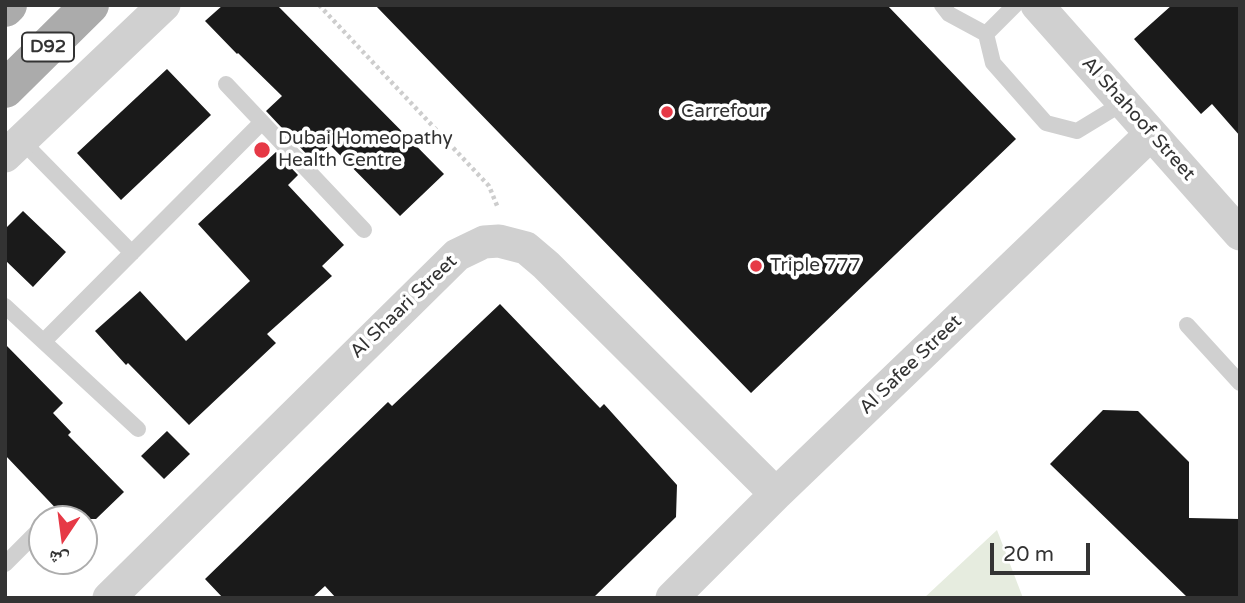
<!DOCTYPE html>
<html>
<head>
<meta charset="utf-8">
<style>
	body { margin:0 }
	#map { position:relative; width:1245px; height:603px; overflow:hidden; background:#fff; font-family:"Varela Round","Noto Naskh Arabic",sans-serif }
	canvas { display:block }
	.frame { position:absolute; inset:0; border:7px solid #333; pointer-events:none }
	.north { position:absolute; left:28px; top:505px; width:70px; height:70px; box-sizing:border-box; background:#fff; border:2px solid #adadad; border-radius:50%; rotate:193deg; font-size:19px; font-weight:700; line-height:28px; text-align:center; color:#333 }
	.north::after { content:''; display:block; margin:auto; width:24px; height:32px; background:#e63946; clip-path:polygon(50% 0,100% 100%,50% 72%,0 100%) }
	.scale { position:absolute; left:990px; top:543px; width:100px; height:32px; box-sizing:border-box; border:4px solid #333; border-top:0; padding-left:9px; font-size:21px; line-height:24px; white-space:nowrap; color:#333; -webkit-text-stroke:5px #fff; paint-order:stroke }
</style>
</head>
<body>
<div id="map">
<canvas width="1245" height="603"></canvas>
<div class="frame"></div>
<div class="north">ش</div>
<div class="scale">20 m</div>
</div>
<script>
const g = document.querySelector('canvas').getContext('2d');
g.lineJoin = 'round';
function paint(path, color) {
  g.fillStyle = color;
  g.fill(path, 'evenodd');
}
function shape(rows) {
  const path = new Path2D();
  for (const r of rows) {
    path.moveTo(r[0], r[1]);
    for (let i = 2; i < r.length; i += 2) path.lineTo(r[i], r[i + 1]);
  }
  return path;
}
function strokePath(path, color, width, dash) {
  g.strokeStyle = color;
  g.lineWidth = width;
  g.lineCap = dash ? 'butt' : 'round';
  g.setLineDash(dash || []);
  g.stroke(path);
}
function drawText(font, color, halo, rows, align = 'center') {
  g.font = font + ' "Varela Round",sans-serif';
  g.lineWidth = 7;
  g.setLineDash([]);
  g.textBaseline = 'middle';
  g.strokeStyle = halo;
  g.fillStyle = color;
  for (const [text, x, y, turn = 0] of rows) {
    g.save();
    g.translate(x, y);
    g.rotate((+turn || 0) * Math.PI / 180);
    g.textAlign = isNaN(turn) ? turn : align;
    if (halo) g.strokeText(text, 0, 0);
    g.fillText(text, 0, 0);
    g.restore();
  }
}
const green = shape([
	[997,530,1023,598,924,598]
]);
const building = shape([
	[223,5,277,5,444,174,400,216,330,145,313,161,266,111,282,96,238,53,237,54,205,21],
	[375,5,887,5,1016,139,751,393],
	[1172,5,1240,5,1240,136,1212,104,1201,114,1134,39],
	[167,69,211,115,121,200,77,153],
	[276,152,298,175,288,185,344,245,322,266,332,276,267,334,276,343,189,425,128,363,126,365,95,331,140,291,186,341,250,281,198,224],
	[23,211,66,252,33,287,5,260,5,229],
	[500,304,600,408,604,404,677,485,676,517,593,598,336,598,325,586,312,598,223,598,205,579,388,402,392,406],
	[5,344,63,403,53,413,71,432,68,435,124,492,96,519,66,519,5,455],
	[1103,410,1138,411,1189,462,1189,518,1240,519,1240,598,1188,598,1050,464],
	[167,431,190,454,164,479,141,456]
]);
const path = shape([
	[319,5,489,186,498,208]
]);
const lane = shape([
	[942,5,949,14,986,34],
	[1015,5,986,34,993,63,1046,123,1077,131,1123,103],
	[226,84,364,230],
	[21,140,132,253],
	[5,306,138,429],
	[1187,325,1240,383],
	[44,341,262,122],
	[5,564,37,532]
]);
const street = shape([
	[1037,5,1240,234],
	[5,156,164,5],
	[109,598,457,255,484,242,499,241,526,248,546,265,776,494],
	[672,598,776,494,1151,134]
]);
const primary = shape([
	[5,8,8,5],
	[5,89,90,5]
]);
const markers = [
	[667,112,7,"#e63946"],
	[262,150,9,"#e63946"],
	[756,266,7,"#e63946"]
];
const shields = [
	[48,47,52]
];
const shieldNames = [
	["D92",48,47]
];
const poiNames = [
	["Carrefour",681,112],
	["Dubai Homeopathy",278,139],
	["Health Centre",278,161],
	["Triple 777",770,266]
];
const streetNames = [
	["Al Shahoof Street",1138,119,48],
	["Al Shaari Street",404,307,-44],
	["Al Safee Street",911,365,-44]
];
paint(green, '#e6ecdf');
paint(building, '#1a1a1a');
strokePath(path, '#cdcdcd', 4.5, [3.5, 3.5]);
strokePath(lane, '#d0d0d0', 16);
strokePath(street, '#d0d0d0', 33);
strokePath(primary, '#ababab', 38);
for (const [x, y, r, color] of markers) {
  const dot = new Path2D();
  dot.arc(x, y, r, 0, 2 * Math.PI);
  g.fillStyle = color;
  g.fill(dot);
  strokePath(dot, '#fff', 2.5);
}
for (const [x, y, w] of shields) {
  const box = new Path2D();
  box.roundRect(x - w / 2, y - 14.5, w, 29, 5);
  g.fillStyle = '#fff';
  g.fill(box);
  strokePath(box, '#333', 2);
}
drawText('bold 18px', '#333', null, shieldNames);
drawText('19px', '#333', '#fff', poiNames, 'left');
drawText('19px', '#333', '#fff', streetNames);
</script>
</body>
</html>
